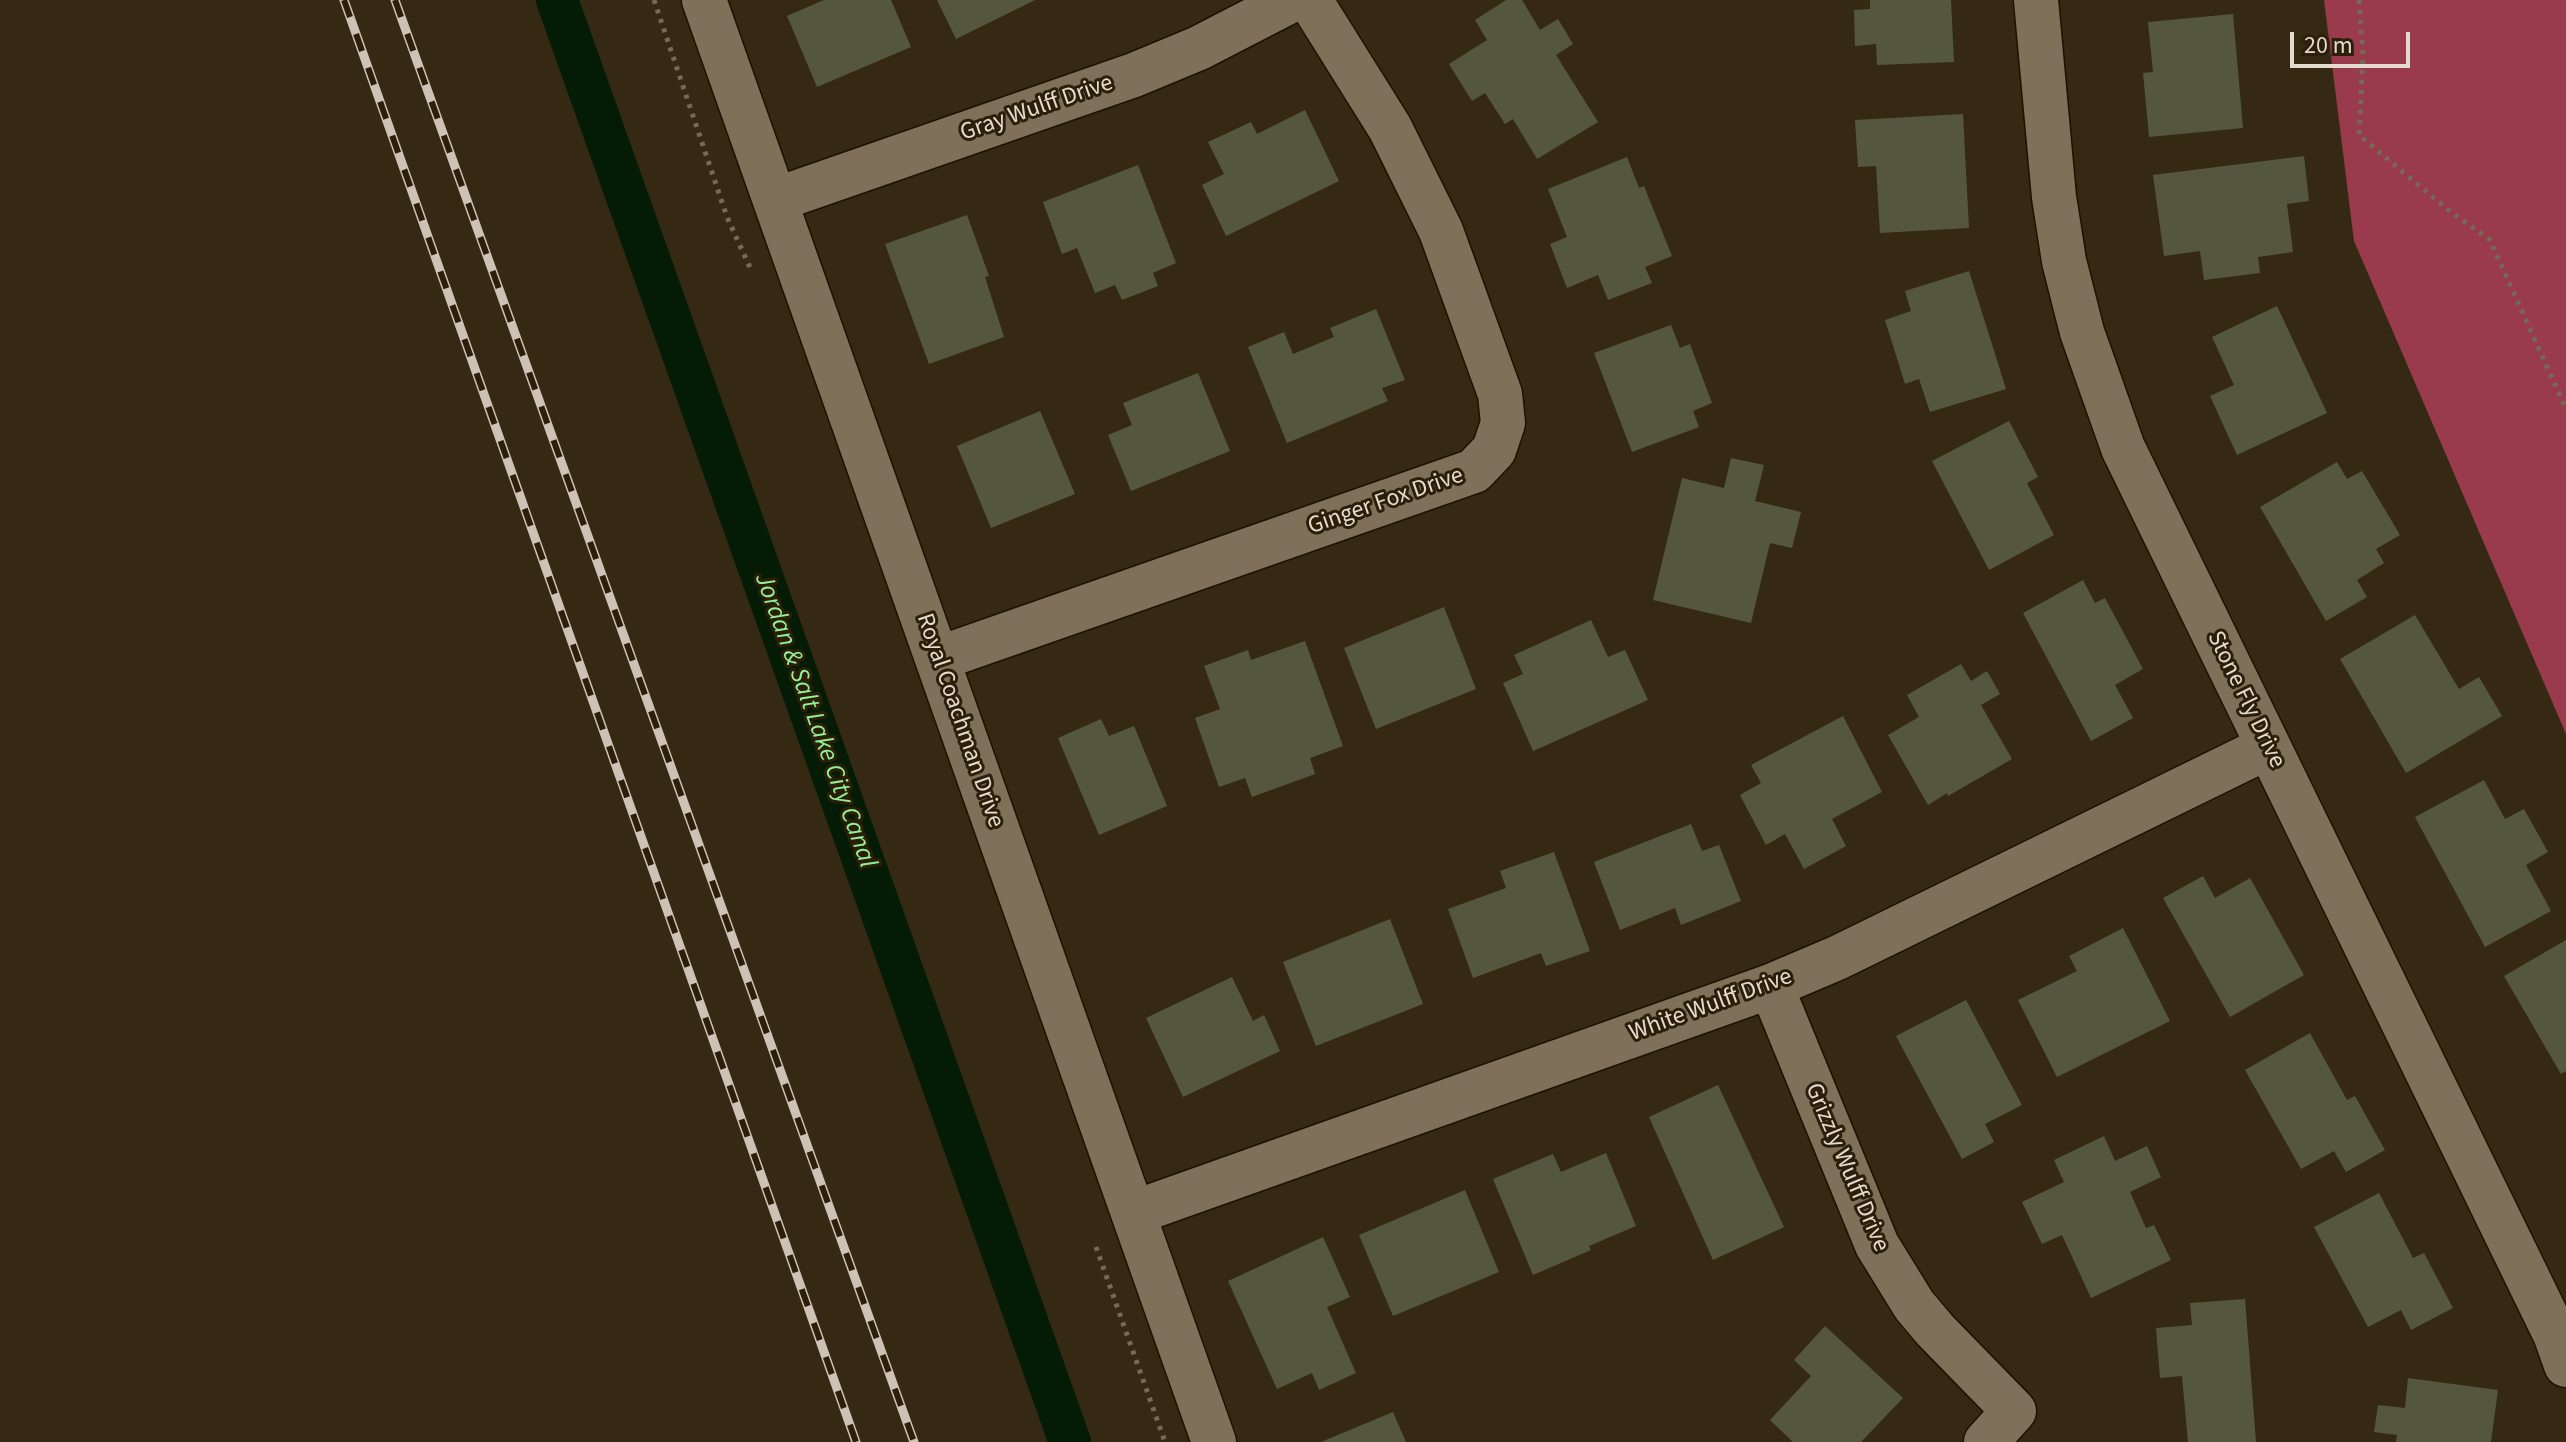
<!DOCTYPE html>
<html>
<head>
<meta charset="utf-8">
<style>
	body { margin:0 }
	#map { position:relative; width:2566px; height:1442px; overflow:hidden; background:#362914; font-family:"Source Sans 3",sans-serif }
	canvas { display:block }
	.scale { position:absolute; left:2290px; top:32px; width:120px; height:36px; box-sizing:border-box; border:4px solid #e4dbcf; border-top:0; padding-left:10px; font-size:24px; line-height:28px; white-space:nowrap; color:#e4dbcf; -webkit-text-stroke:6px #2c1f0a; paint-order:stroke }
</style>
</head>
<body>
<div id="map">
<canvas width="2566" height="1442"></canvas>
<div class="scale">20 m</div>
</div>
<script>
const g = document.querySelector('canvas').getContext('2d');
g.lineJoin = 'round';
function paint(path, color) {
  g.fillStyle = color;
  g.fill(path, 'evenodd');
}
function shape(rows) {
  const path = new Path2D();
  for (const r of rows) {
    path.moveTo(r[0], r[1]);
    for (let i = 2; i < r.length; i += 2) path.lineTo(r[i], r[i + 1]);
  }
  return path;
}
function strokePath(path, color, width, dash) {
  g.strokeStyle = color;
  g.lineWidth = width;
  g.lineCap = dash ? 'butt' : 'round';
  g.setLineDash(dash || []);
  g.stroke(path);
}
function drawText(font, color, halo, rows, align = 'center') {
  g.font = font + ' "Source Sans 3",sans-serif';
  g.lineWidth = 6;
  g.setLineDash([]);
  g.textBaseline = 'middle';
  g.strokeStyle = halo;
  g.fillStyle = color;
  for (const [text, x, y, turn = 0] of rows) {
    g.save();
    g.translate(x, y);
    g.rotate((+turn || 0) * Math.PI / 180);
    g.textAlign = isNaN(turn) ? turn : align;
    if (halo) g.strokeText(text, 0, 0);
    g.fillText(text, 0, 0);
    g.restore();
  }
}
const forest = shape([
	[2324,0,2566,0,2566,734,2354,241]
]);
const canal = shape([
	[557,0,1070,1442]
]);
const building = shape([
	[824,0,891,0,911,47,817,87,787,16],
	[937,0,1035,0,956,39],
	[1506,0,1522,0,1540,30,1558,19,1573,44,1556,55,1598,122,1537,159,1513,119,1505,124,1485,93,1472,101,1449,64,1487,40,1475,20],
	[1870,0,1951,0,1954,62,1877,65,1876,44,1855,46,1854,10,1870,9],
	[2233,14,2243,128,2149,137,2143,73,2153,72,2148,22],
	[1305,110,1339,181,1226,236,1202,185,1224,174,1208,142,1251,122,1257,134],
	[1963,114,1969,228,1880,233,1876,166,1858,167,1855,120],
	[2304,156,2309,201,2287,204,2293,252,2258,257,2260,273,2204,280,2200,251,2164,256,2153,175],
	[1627,157,1639,188,1644,186,1672,256,1645,267,1652,283,1608,300,1598,275,1567,288,1550,244,1567,237,1548,189],
	[1138,165,1176,263,1153,273,1158,286,1122,300,1115,285,1095,293,1077,248,1062,254,1043,202],
	[967,215,989,276,985,277,1004,337,929,364,885,244],
	[1969,271,2006,389,1930,412,1919,379,1905,384,1885,320,1911,311,1905,291],
	[2277,306,2327,413,2237,455,2210,396,2234,385,2212,337],
	[1376,309,1405,380,1382,388,1388,401,1287,443,1248,347,1284,332,1293,354,1334,337,1330,328],
	[1671,325,1680,348,1690,344,1712,403,1693,411,1699,427,1632,452,1594,353],
	[1198,373,1230,451,1131,491,1108,435,1132,425,1123,403],
	[1040,411,1075,494,991,528,957,446],
	[2009,421,2038,477,2027,483,2054,535,1989,570,1932,461],
	[1731,458,1764,465,1755,501,1801,512,1792,548,1770,543,1751,623,1653,600,1682,478,1724,488],
	[2337,462,2347,479,2362,471,2400,535,2376,549,2384,563,2357,580,2367,597,2326,621,2260,507],
	[2083,580,2095,603,2105,598,2143,669,2115,685,2133,718,2091,741,2023,613],
	[1444,607,1476,689,1376,729,1344,648],
	[2415,615,2459,689,2479,677,2502,716,2406,773,2340,659],
	[1591,620,1608,657,1625,650,1648,700,1533,751,1503,683,1523,674,1514,655],
	[1305,641,1343,746,1310,758,1315,774,1252,797,1245,778,1219,787,1195,718,1220,709,1204,666,1248,650,1251,660],
	[1961,664,1971,681,1987,671,2000,694,1981,705,2012,759,1948,796,1947,793,1928,805,1888,735,1919,717,1907,695],
	[1843,716,1882,792,1832,819,1846,846,1804,869,1785,834,1766,845,1740,795,1761,783,1751,765],
	[1101,719,1109,736,1134,726,1167,806,1099,835,1058,738],
	[2484,780,2505,819,2524,809,2548,852,2526,865,2551,911,2485,947,2415,817],
	[1691,824,1702,851,1719,845,1741,901,1681,925,1675,908,1620,930,1594,862],
	[1554,852,1590,951,1546,966,1541,953,1473,978,1448,909,1506,888,1500,871],
	[2203,876,2215,898,2250,878,2304,975,2230,1017,2163,898],
	[1390,919,1423,1004,1316,1046,1283,962],
	[2123,928,2170,1021,2057,1077,2018,1000,2077,971,2069,956],
	[2566,940,2566,1071,2561,1074,2504,976],
	[1232,977,1253,1021,1264,1015,1280,1051,1183,1097,1146,1018],
	[1966,1000,2022,1105,1985,1124,1994,1142,1962,1159,1896,1036],
	[2310,1033,2347,1100,2355,1096,2385,1150,2346,1172,2334,1151,2301,1169,2245,1070],
	[1718,1085,1784,1227,1713,1260,1649,1117],
	[2104,1136,2115,1161,2147,1146,2161,1177,2130,1192,2146,1228,2154,1225,2171,1260,2091,1298,2062,1235,2042,1244,2022,1202,2064,1182,2054,1160],
	[1606,1153,1636,1226,1589,1246,1591,1250,1533,1275,1493,1179,1553,1154,1561,1172],
	[1465,1190,1499,1272,1393,1316,1359,1235],
	[2379,1193,2413,1258,2424,1253,2453,1308,2411,1330,2401,1310,2368,1327,2314,1227],
	[1323,1237,1350,1297,1327,1307,1356,1373,1319,1390,1312,1373,1277,1389,1228,1281],
	[2245,1299,2256,1442,2188,1442,2182,1376,2160,1378,2156,1328,2192,1325,2190,1303],
	[1825,1326,1903,1398,1861,1442,1793,1442,1770,1420,1811,1376,1794,1360],
	[2408,1378,2498,1390,2491,1442,2396,1442,2397,1435,2374,1432,2378,1405,2405,1408],
	[1393,1412,1406,1442,1321,1442]
]);
const path = shape([
	[654,0,727,217,752,272],
	[2359,0,2363,55,2359,135,2447,209,2490,240,2566,409],
	[1096,1247,1165,1442]
]);
const minor = shape([
	[704,0,1214,1442],
	[2036,0,2054,197,2064,261,2082,332,2123,448,2555,1334,2566,1365],
	[775,200,1134,75,1199,48,1292,0],
	[937,659,1474,471,1494,450,1503,423,1500,394,1441,231,1390,128,1310,0],
	[1771,986,1877,1245,1914,1305,1935,1330,2014,1411,1986,1442],
	[1133,1213,1771,986,1837,958,2268,747]
]);
const rail = shape([
	[344,0,856,1442],
	[395,0,914,1442]
]);
const streetNames = [
	["Gray Wulff Drive",1037,109,-19],
	["Ginger Fox Drive",1386,502,-19],
	["Stone Fly Drive",2245,700,64],
	["Royal Coachman Drive",959,721,71],
	["White Wulff Drive",1711,1006,-20],
	["Grizzly Wulff Drive",1846,1168,67]
];
const waterNames = [
	["Jordan & Salt Lake City Canal",814,721,70]
];
paint(forest, '#993b4c');
strokePath(canal, '#041b06', 42);
paint(building, '#54573e');
strokePath(minor, '#1d1100', 47);
strokePath(path, '#756958', 5, [4, 6]);
strokePath(minor, '#7f7059', 44);
strokePath(rail, '#ccc2b5', 9);
strokePath(rail, '#2c1f0a', 6, [18]);
drawText('24px', '#e4dbcf', '#2c1f0a', streetNames);
drawText('italic 26px', '#91f295', '#2c1f0a', waterNames);
</script>
</body>
</html>
